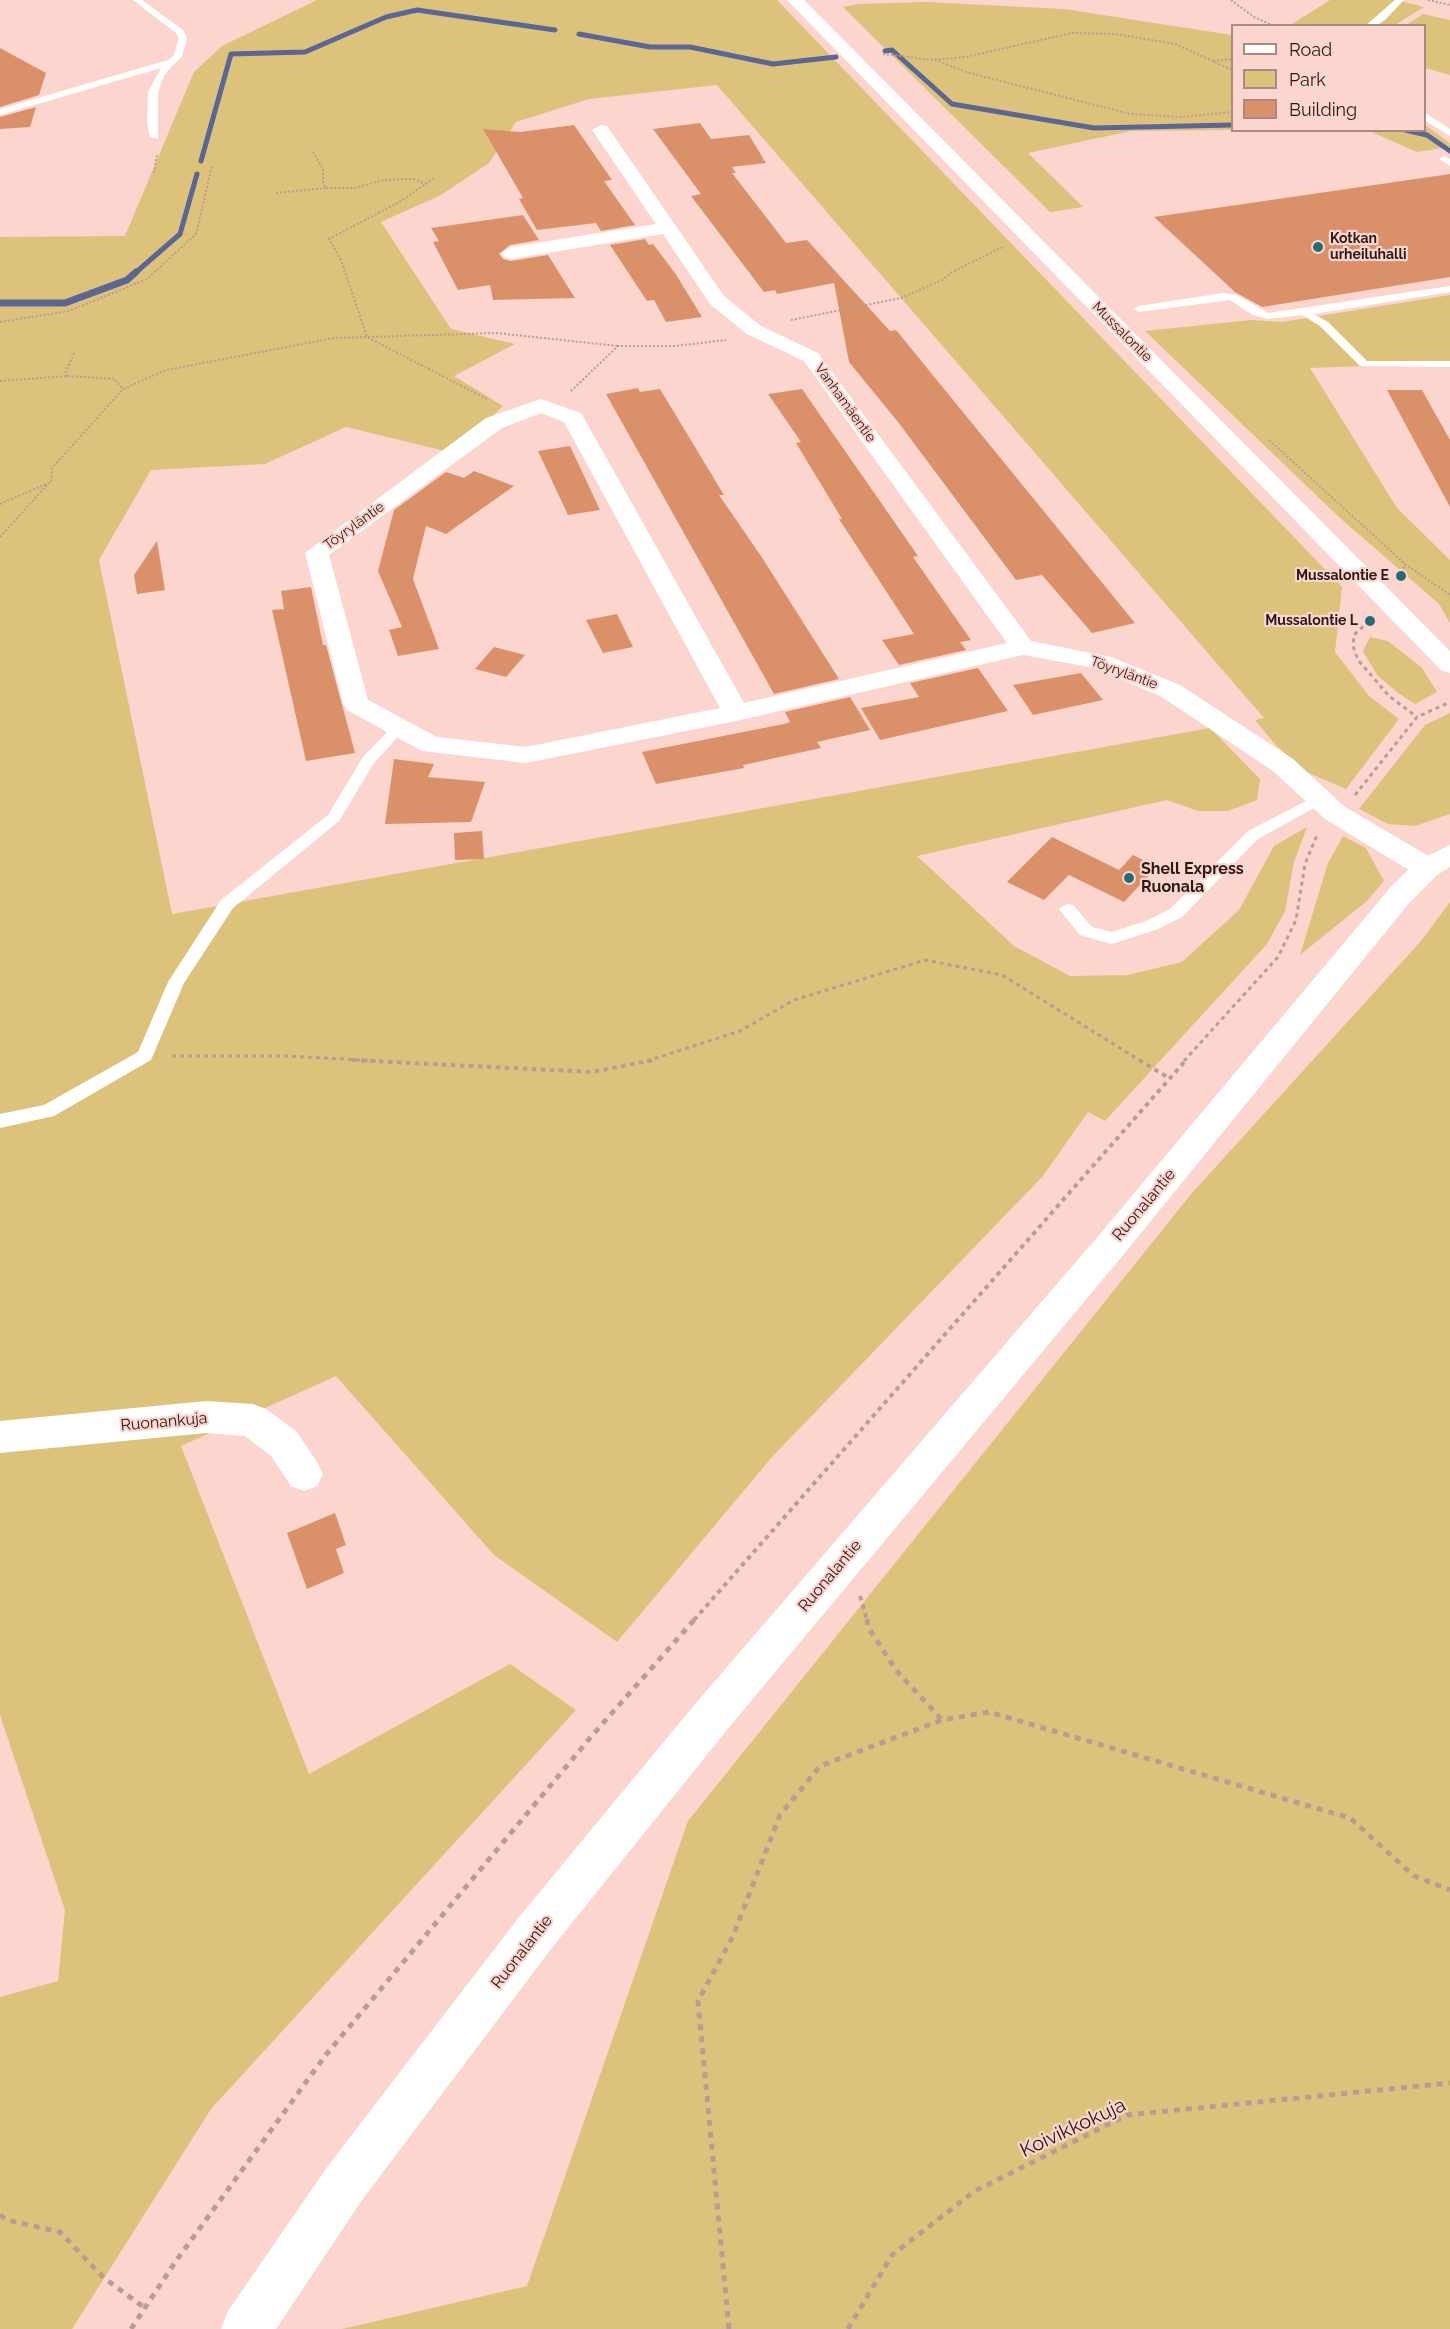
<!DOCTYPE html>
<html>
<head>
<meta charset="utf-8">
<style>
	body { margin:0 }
	#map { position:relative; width:1450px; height:2329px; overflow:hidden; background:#fcd5cf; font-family:Raleway,sans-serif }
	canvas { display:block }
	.legend { position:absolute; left:1231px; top:24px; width:195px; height:108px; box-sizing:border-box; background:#fcd5cf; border:2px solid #a88a85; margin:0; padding:8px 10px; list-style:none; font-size:18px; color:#2b1a17 }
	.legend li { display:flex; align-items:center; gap:12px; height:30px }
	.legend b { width:30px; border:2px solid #a88a85 }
</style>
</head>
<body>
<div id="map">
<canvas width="1450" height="2329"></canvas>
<ul class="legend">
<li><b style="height:8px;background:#fff"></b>Road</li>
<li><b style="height:16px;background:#ddc27b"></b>Park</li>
<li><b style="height:16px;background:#da916a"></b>Building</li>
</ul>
</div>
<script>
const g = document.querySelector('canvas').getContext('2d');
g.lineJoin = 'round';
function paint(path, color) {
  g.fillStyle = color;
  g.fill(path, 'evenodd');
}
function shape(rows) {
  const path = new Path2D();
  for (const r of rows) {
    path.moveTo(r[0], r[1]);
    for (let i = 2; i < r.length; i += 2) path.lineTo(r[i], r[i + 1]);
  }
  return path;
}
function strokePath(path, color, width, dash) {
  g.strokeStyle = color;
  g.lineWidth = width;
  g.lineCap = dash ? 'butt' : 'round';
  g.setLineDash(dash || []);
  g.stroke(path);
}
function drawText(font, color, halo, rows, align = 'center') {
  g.font = font + ' Raleway,sans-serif';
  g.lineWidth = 4.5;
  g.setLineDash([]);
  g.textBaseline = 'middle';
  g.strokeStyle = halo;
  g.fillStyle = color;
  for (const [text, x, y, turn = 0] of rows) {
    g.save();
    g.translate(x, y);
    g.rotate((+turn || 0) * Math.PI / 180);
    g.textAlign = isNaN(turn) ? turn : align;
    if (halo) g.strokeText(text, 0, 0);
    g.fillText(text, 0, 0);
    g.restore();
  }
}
const green = shape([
	[317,0,777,0,1342,587,1335,652,1369,696,1399,719,1346,789,1304,771,1274,743,1255,720,1264,718,717,85,589,99,516,122,489,163,441,195,381,222,451,329,515,344,454,376,503,406,453,453,346,427,265,464,151,470,99,560,172,914,1210,728,1260,779,1257,800,1228,811,1198,811,1167,800,917,856,1014,946,1070,976,1128,975,1182,962,1239,910,1274,846,1307,827,1294,862,1285,911,1267,944,1105,1121,1088,1112,1043,1176,772,1457,617,1642,494,1555,336,1376,181,1446,309,1774,510,1664,576,1710,211,2109,72,2329,0,2329,0,1997,58,1981,65,1910,0,1715,0,237,125,236,194,72,222,46],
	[1330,0,1397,0,1424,7,1395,25,1289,26],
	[926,2,1064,9,1232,35,1232,130,1131,131,1028,153,1083,207,1050,212,843,7,859,4],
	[1423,14,1450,20,1450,75,1425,68,1424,26,1406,25],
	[1425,125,1450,143,1450,147,1417,152,1369,131,1424,130],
	[1450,295,1450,363,1310,368,1397,508,1450,560,1450,623,1439,604,1340,518,1145,331,1251,320,1282,322],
	[1370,637,1388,641,1422,668,1437,692,1415,704,1398,693,1377,675,1363,651],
	[1450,713,1450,814,1415,826,1388,824,1359,809,1425,725],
	[1343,836,1366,848,1384,881,1367,901,1300,955,1328,863],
	[1450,902,1450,2329,342,2329,527,2286,688,1821,1192,1193,1421,941]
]);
const streamFar1 = shape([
	[579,34,650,47,690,47,773,64,836,57],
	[885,51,892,50,952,104,1094,128,1232,125],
	[1405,130,1427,135,1450,151],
	[201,161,231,54,305,52,386,17,417,10,555,30],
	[134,274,180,234,197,174]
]);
const stream = shape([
	[0,303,65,303,127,280,136,272]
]);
const building = shape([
	[0,48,46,73,39,95,0,107],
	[36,107,30,127,0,129,0,117],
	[700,123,711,139,749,135,766,163,732,167,736,173,732,173,786,243,807,240,890,331,896,330,1135,623,1092,633,1042,575,1016,580,898,422,849,362,834,283,777,294,775,290,764,292,691,196,701,194,653,129],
	[574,125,612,180,604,181,635,225,601,231,596,223,537,230,519,199,523,198,483,129,520,132],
	[1450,174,1450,277,1262,307,1235,292,1154,217],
	[523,215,539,240,510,245,499,254,503,259,511,261,548,255,575,298,493,300,490,285,458,290,433,242,439,241,431,228],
	[645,239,649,245,653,244,675,273,702,317,666,322,654,300,647,301,610,245],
	[638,388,640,392,660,389,724,495,719,495,763,559,839,679,774,694,606,394],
	[802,389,918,556,913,557,971,640,960,642,966,650,899,665,882,640,914,634,839,519,842,519,796,443,801,442,768,394],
	[1387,390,1422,390,1450,440,1450,507],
	[570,446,600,510,568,515,538,451],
	[474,471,514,486,446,534,426,526,413,579,439,649,398,656,389,630,402,627,378,571,394,510,446,472,464,478],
	[157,541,165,590,137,594,134,575],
	[311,587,323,645,326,645,355,753,306,761,272,610,284,609,281,591],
	[617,614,633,647,603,653,586,620],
	[494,647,525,655,506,677,475,669],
	[978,668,1008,711,880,740,861,708,919,697,910,683],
	[1081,673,1103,700,1033,715,1013,685],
	[850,697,870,730,817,742,821,748,743,765,744,768,656,784,642,752,784,724,790,722,785,712],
	[394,759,434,764,428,777,485,782,471,822,385,824],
	[482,831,484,859,455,860,454,833],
	[1052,837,1119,870,1133,855,1157,867,1124,902,1069,875,1044,900,1007,882],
	[335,1513,346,1545,336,1549,344,1573,307,1589,287,1533]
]);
const pathFar3 = shape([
	[1231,0,1254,17,1274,26],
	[1428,0,1450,5],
	[883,54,934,60,965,57,1072,33,1116,34,1175,44,1232,70],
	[935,60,966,72,1130,114,1181,117,1232,112],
	[1213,61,1232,59],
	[313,152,323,169,323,183,326,188,355,188,383,180,414,179,425,184],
	[154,173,157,155],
	[434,178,401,201,329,239,341,260,367,337,487,399],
	[276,193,326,188],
	[791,320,901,298,942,280,952,272,1003,247],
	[0,322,69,311,147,279,196,234,212,166],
	[67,376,65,374,75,351],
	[0,381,68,376,114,379,123,389],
	[571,391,618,346,675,346,726,340],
	[1269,440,1405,564,1450,595],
	[0,504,51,482,52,468,123,389,166,370,334,338,496,333,618,346],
	[0,537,48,484],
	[1401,576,1405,564]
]);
const pathFar2 = shape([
	[1369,621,1354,635,1353,646,1358,660,1389,696,1417,717],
	[1355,795,1417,717,1450,702],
	[172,1056,285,1056,381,1061],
	[647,1061,740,1031,794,1000,925,960,1002,975,1141,1061],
	[1184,1061,1278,957,1296,920,1305,864,1317,835]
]);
const pathFar1 = shape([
	[352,1060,591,1072,654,1060],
	[1139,1060,1169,1078],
	[860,1596,867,1620],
	[694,1620,1186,1060]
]);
const path = shape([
	[867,1619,868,1627,896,1670,942,1720],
	[0,2215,7,2220,60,2232,104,2278,145,2308],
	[131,2329,176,2261,325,2056,590,1738,695,1619],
	[729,2329,698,2001,733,1936,780,1815,820,1766,942,1720,989,1712,1350,1818,1414,1876,1450,1890],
	[848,2329,892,2255,975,2191,1127,2115,1450,2083]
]);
const service = shape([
	[133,0,142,0,183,30,187,38,182,56,165,74,158,92,158,139,150,137,147,122,148,92,161,68,0,115,0,109,168,60,174,55,179,38,176,33,133,0],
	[1395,0,1404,0,1385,20,1376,26,1365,26,1395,0],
	[1424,112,1450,129,1450,136,1424,120,1424,112],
	[1444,156,1450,159,1450,166,1439,159,1444,156],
	[1450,286,1450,292,1314,314,1328,322,1367,361,1450,361,1450,367,1360,366,1320,326,1302,315,1268,319,1253,315,1230,300,1139,312,1134,309,1139,306,1223,293,1237,295,1268,313,1450,286],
	[399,724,406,728,374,763,339,821,233,908,184,983,151,1060,54,1116,0,1128,0,1114,44,1105,138,1052,168,982,221,900,328,815,363,757,394,725,399,724],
	[1318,795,1323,797,1325,800,1323,803,1258,839,1182,917,1158,929,1112,944,1080,935,1059,909,1067,904,1073,905,1092,927,1112,932,1146,921,1170,909,1248,831,1318,795]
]);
const minor = shape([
	[601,125,607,126,724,296,761,326,818,353,1031,641,1111,657,1180,685,1293,759,1345,807,1437,861,1441,868,1437,875,1427,878,1417,875,1325,819,1273,771,1162,697,1095,668,1023,655,736,721,526,763,422,751,347,710,343,704,305,553,486,418,541,399,581,413,584,418,744,703,1007,643,804,361,747,334,710,304,663,234,511,259,504,257,501,253,511,247,656,224,592,130,601,125],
	[541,413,564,422,720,708,526,747,437,737,368,700,329,555,502,428,541,413],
	[206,1401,253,1404,266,1409,297,1432,317,1462,323,1474,317,1486,304,1491,291,1486,271,1456,245,1436,206,1433,0,1453,0,1421,206,1401]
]);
const tertiary = shape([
	[1450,845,1450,867,1437,875,1410,902,1124,1254,726,1731,551,1949,362,2200,276,2329,221,2329,228,2311,328,2166,519,1917,696,1703,1100,1234,1390,888,1417,861,1450,845]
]);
const secondary = shape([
	[787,0,804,0,1450,651,1450,673,1441,670,787,0]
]);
const markers = [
	[1318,247,6,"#236c77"],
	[1401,576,6,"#236c77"],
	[1370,621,6,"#236c77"],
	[1129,878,6,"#236c77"]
];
const farPoinames = [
	["Kotkan",1330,239,"left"],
	["urheiluhalli",1330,255,"left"],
	["Mussalontie E",1389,576],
	["Mussalontie L",1358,621]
];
const farStreetnames = [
	["Mussalontie",1122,332,45],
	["Vanhamäentie",845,403,54],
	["Töyryläntie",354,526,-36],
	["Töyryläntie",1124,673,20]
];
const poiNames = [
	["Shell Express",1141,869],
	["Ruonala",1141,887]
];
const streetNames = [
	["Ruonalantie",1144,1205,-50],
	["Ruonankuja",164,1422,-5],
	["Ruonalantie",830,1576,-50],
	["Ruonalantie",522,1952,-52]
];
const nearStreetnames = [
	["Koivikkokuja",1073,2128,-25]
];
paint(green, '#ddc27b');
strokePath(streamFar1, '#5b6694', 5);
strokePath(stream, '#5b6694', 7);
paint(building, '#da916a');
strokePath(pathFar3, '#bc9b96', 2, [2, 2]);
strokePath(pathFar2, '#bc9b96', 3, [4, 4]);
strokePath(pathFar1, '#bc9b96', 4, [4.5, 4.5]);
strokePath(path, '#bc9b96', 5, [6, 6]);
paint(service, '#fff');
paint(minor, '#fff');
paint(tertiary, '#fff');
paint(secondary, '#fff');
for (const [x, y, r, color] of markers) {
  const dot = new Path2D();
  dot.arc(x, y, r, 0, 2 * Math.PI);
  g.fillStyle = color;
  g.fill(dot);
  strokePath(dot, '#fcd5cf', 2);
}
drawText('bold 14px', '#2b1a17', '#fcd5cf', farPoinames, 'right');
drawText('14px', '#2b1a17', '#fcd5cf', farStreetnames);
drawText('bold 16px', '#2b1a17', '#fcd5cf', poiNames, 'left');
drawText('16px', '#2b1a17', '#fcd5cf', streetNames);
drawText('20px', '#2b1a17', '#fcd5cf', nearStreetnames);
</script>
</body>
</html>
